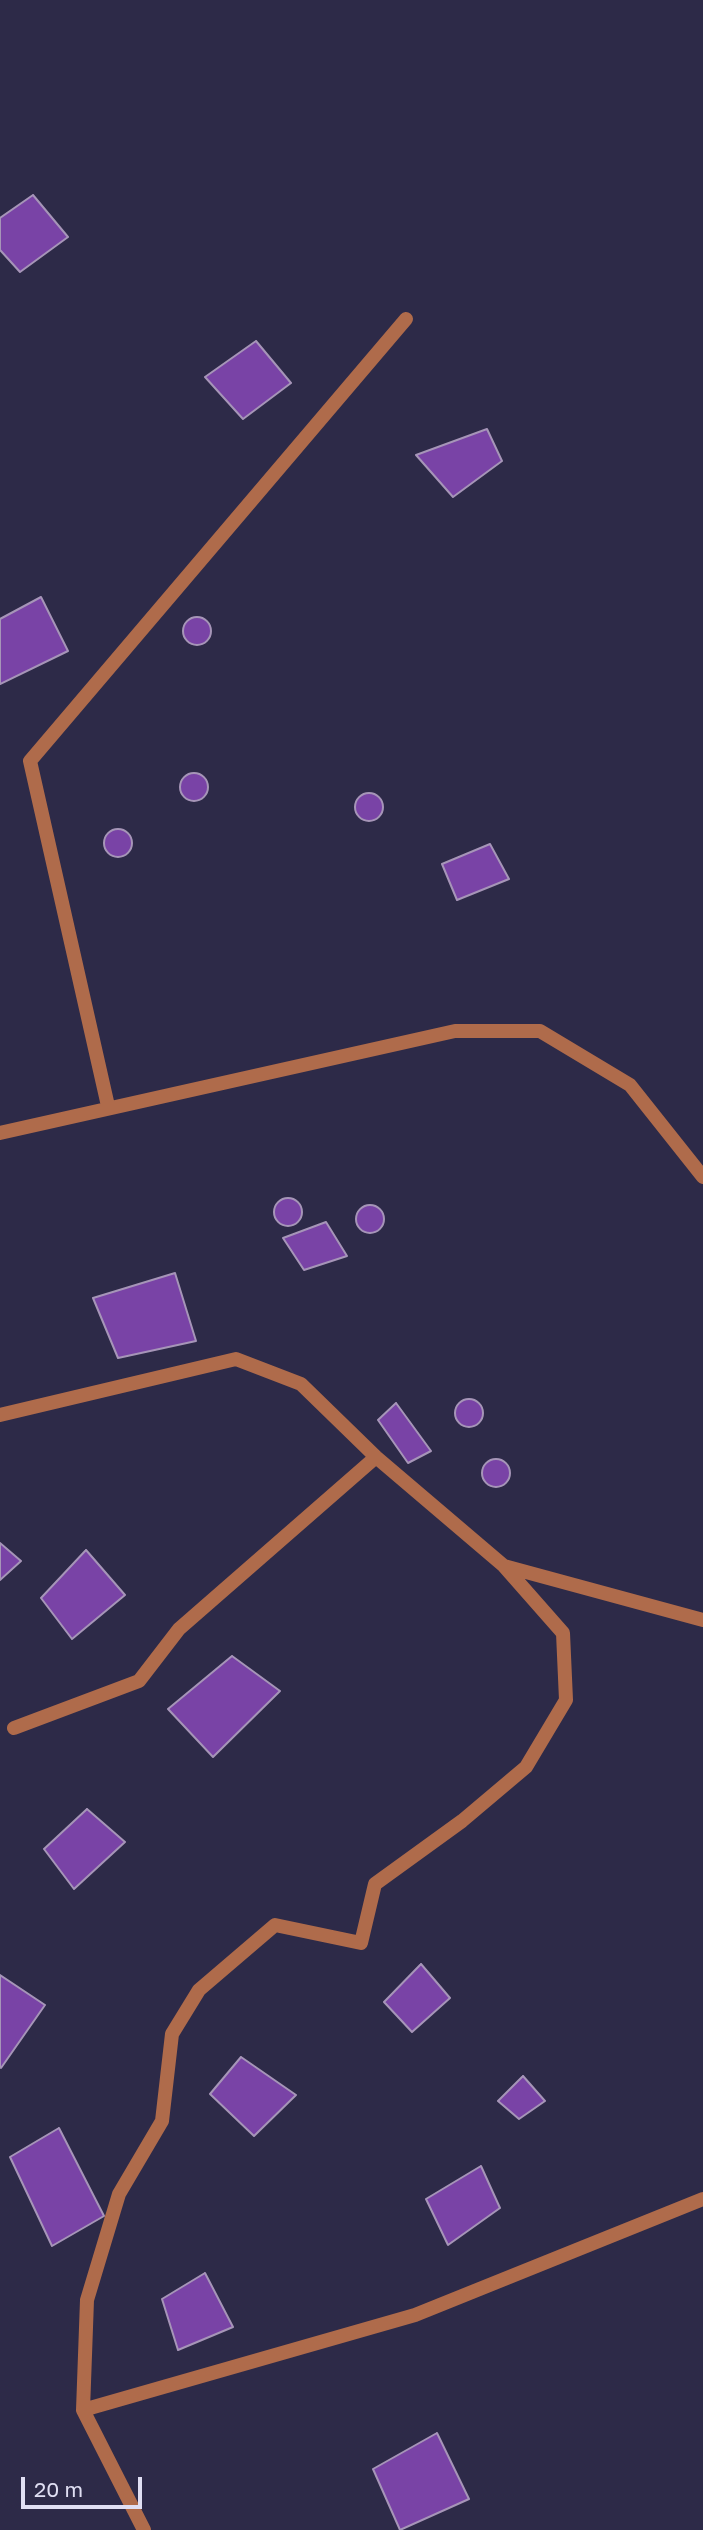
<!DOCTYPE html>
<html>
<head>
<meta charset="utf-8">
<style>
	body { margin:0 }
	#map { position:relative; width:703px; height:2530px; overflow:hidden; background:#2d2a48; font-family:"Golos Text",sans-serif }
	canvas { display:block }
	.scale { position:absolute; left:21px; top:2477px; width:121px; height:32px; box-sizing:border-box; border:4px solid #e0dff3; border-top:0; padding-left:9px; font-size:21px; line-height:24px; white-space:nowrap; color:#e0dff3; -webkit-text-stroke:5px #2d2a48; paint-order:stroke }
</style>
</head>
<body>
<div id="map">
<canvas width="703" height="2530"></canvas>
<div class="scale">20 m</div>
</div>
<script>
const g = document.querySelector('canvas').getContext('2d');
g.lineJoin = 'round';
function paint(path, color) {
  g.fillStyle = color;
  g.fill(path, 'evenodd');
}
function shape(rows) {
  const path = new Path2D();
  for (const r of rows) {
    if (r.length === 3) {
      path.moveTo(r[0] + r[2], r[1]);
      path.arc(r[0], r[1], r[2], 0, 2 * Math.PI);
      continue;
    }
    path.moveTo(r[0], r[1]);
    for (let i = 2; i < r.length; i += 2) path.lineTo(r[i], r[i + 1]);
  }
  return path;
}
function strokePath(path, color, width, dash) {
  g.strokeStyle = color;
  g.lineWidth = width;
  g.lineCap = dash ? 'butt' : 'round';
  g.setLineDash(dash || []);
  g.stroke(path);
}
const building = shape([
	[33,195,68,237,20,272,0,250,0,218,33,195],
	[256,341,291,383,243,419,205,377,256,341],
	[487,429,502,461,453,497,416,455,487,429],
	[41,597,68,651,0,684,0,619,41,597],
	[197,631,14],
	[194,787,14],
	[369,807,14],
	[118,843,14],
	[490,844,509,879,457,900,442,864,490,844],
	[288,1212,14],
	[370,1219,14],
	[326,1222,347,1256,304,1270,283,1238,326,1222],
	[175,1273,196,1341,118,1358,93,1298,175,1273],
	[469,1413,14],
	[396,1403,431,1451,408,1463,378,1420,396,1403],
	[496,1473,14],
	[0,1543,21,1561,0,1580,0,1543],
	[86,1550,125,1595,72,1639,41,1598,86,1550],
	[232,1656,280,1691,213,1757,168,1709,232,1656],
	[87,1809,125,1842,74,1889,44,1849,87,1809],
	[421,1964,450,1998,412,2032,384,2002,421,1964],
	[0,1975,45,2005,1,2068,0,2066,0,1975],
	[241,2057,296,2095,254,2136,210,2094,241,2057],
	[523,2076,545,2101,519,2119,498,2101,523,2076],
	[59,2128,104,2216,52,2246,10,2157,59,2128],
	[481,2166,500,2208,448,2245,426,2199,481,2166],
	[205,2273,233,2327,178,2350,162,2299,205,2273],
	[437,2433,469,2499,400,2530,373,2469,437,2433]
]);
const street = shape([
	[108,1106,30,761,406,319],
	[0,1133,455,1031,540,1031,630,1085,703,1177],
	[0,1415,236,1359,301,1384,376,1457,504,1566,703,1620],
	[14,1728,139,1681,179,1629,376,1457],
	[83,2410,415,2315,703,2199],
	[144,2530,83,2410,87,2300,119,2194,162,2121,172,2034,199,1990,275,1925,361,1943,375,1884,462,1821,526,1767,566,1700,563,1633,504,1566]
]);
paint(building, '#7943a6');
strokePath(building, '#a695b8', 2);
strokePath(street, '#af6b4b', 14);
</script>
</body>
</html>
